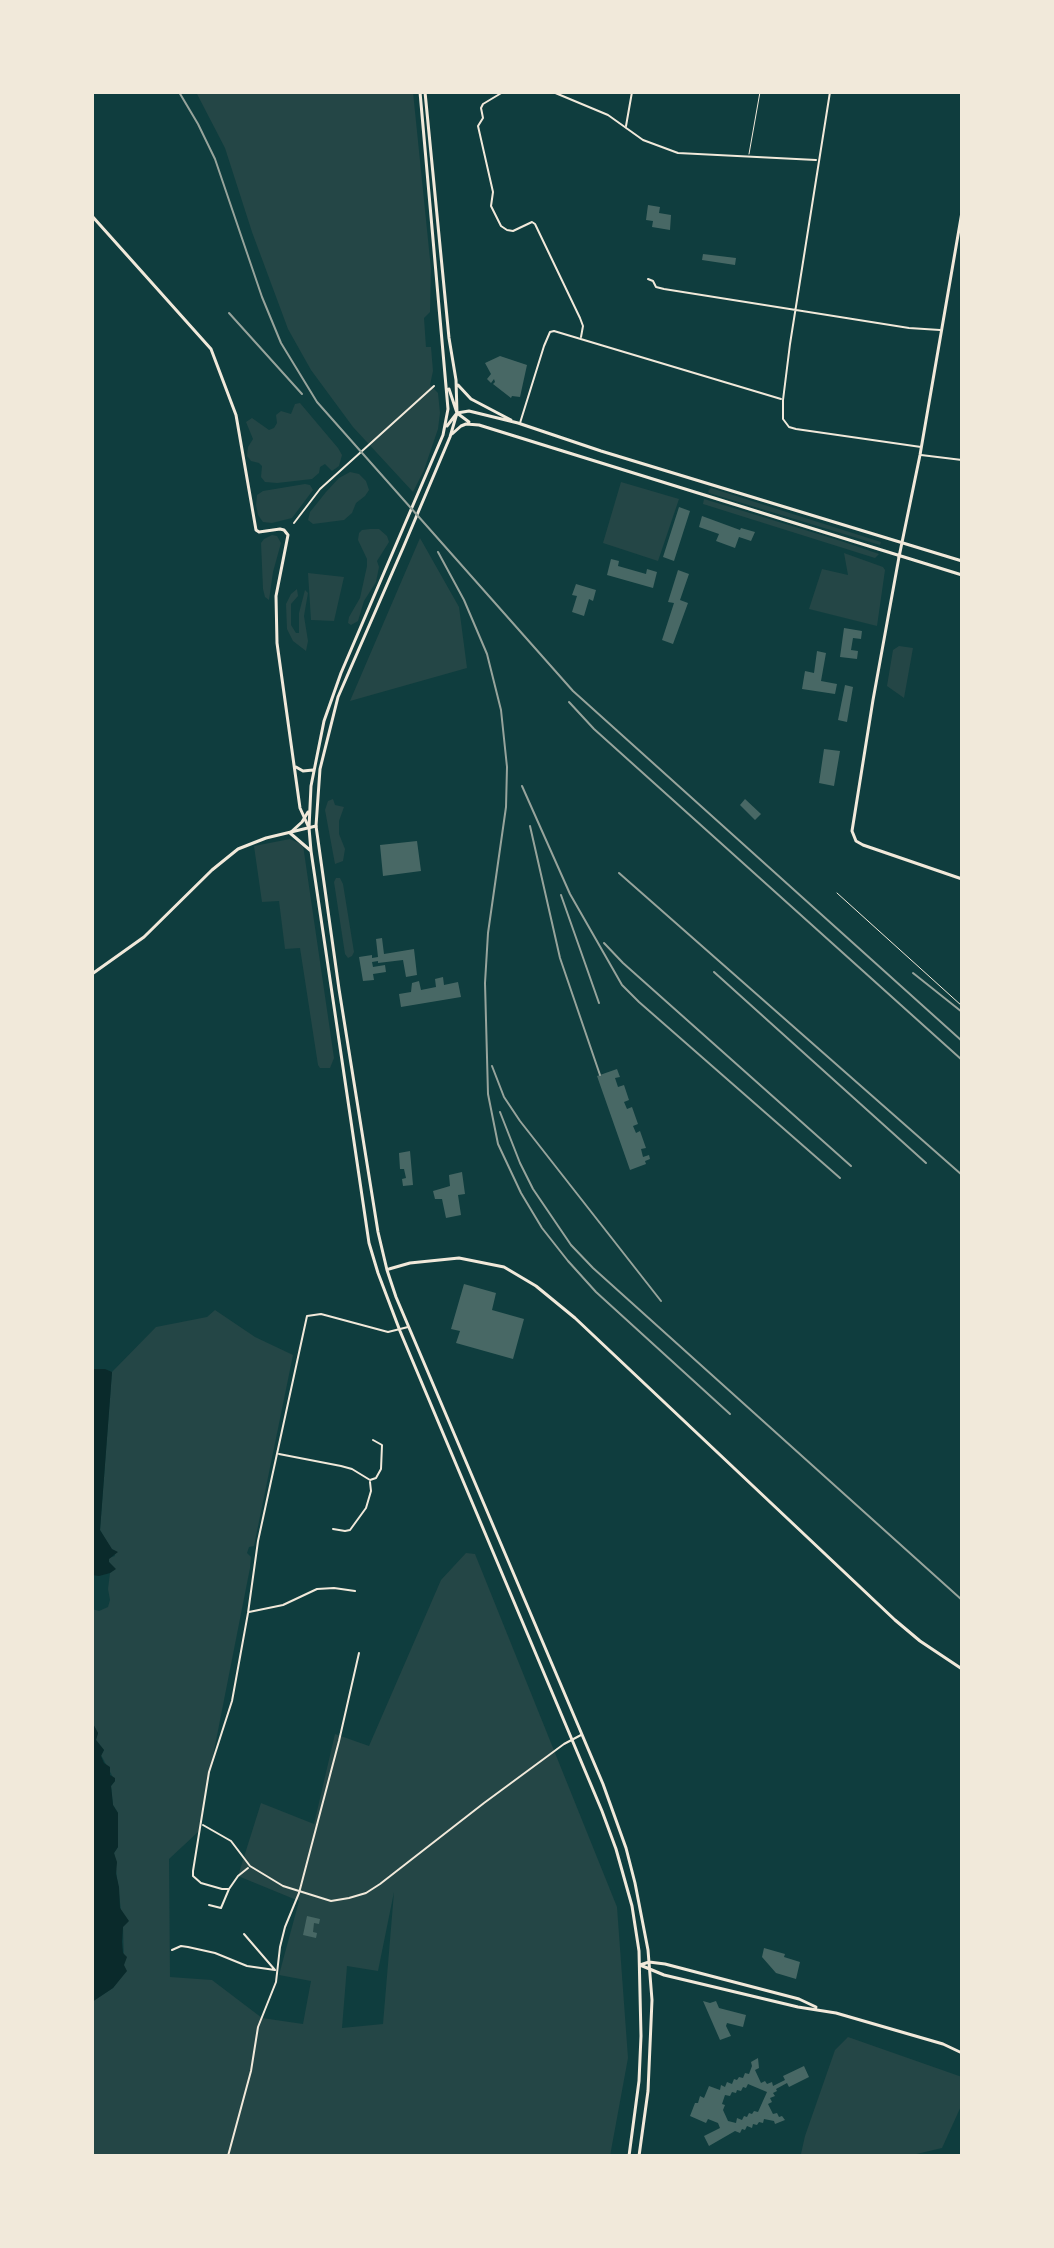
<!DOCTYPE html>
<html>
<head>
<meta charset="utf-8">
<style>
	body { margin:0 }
	#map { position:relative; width:1054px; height:2248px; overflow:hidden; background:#0f3d3e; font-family:"Exo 2",sans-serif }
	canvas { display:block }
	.frame { position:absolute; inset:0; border:94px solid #f1e9da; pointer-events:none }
</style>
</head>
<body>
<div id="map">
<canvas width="1054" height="2248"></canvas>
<div class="frame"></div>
</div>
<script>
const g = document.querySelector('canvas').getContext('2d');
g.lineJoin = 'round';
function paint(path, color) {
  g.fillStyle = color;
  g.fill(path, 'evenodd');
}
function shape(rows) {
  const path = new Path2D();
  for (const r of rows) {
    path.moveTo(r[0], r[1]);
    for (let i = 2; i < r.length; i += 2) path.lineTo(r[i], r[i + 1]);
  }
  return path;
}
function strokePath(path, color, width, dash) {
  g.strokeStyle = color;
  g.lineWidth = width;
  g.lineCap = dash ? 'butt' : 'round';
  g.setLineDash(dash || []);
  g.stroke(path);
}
const green = shape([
	[196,92,413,92,431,269,430,312,424,318,426,347,431,347,433,371,430,385,438,393,440,413,438,429,424,470,413,492,353,427,311,370,288,329,252,232,225,148],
	[300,403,338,448,342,455,339,466,332,471,325,464,320,467,319,473,312,479,277,483,265,482,261,477,262,466,259,463,251,461,247,456,248,447,253,439,246,422,252,418,269,430,274,428,277,423,276,415,281,411,291,414,295,404],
	[350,472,359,474,366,481,369,490,365,496,356,503,352,513,344,520,313,524,308,520,310,512,326,492,339,478],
	[621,482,679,499,658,561,603,543],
	[305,484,310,485,313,490,292,518,272,523,263,522,258,515,256,505,257,495,263,491],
	[711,488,881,542,880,545,709,493,708,491],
	[704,499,841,541,879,554,875,558,703,504],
	[370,529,379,529,387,536,389,542,377,561,379,567,376,582,364,601,358,621,351,625,348,623,349,617,360,598,367,566,367,559,358,540,359,533,362,530],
	[272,535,277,536,281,543,273,572,269,600,265,597,263,589,261,543,264,539],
	[420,538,459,607,467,668,350,701],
	[844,553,883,567,885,570,877,626,809,609,822,569,848,575],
	[308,573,344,577,334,621,311,620],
	[297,589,298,596,291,604,291,625,296,633,299,633,299,613,305,590,308,593,304,616,308,641,306,651,293,641,287,629,286,604,291,594],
	[899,646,913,648,904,698,887,686,893,650],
	[333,799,335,805,344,807,339,821,339,834,345,849,343,861,335,864,325,810,328,801],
	[290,839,303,845,334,1058,330,1068,320,1068,318,1065,300,948,285,949,279,901,262,902,254,846],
	[336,878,340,878,343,884,354,952,352,956,348,958,345,954,334,882],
	[215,1310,255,1337,293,1355,254,1546,249,1547,247,1553,251,1557,250,1568,198,1832,169,1859,170,1977,212,1980,262,2018,303,2024,311,1981,279,1975,299,1901,238,1876,261,1803,314,1824,335,1734,369,1746,441,1580,466,1553,475,1554,617,1907,628,2058,610,2156,92,2156,92,2002,113,1988,122,1976,124,1965,123,1927,114,1853,118,1847,118,1813,113,1805,111,1786,115,1781,101,1755,104,1750,96,1740,98,1733,92,1722,92,1667,94,1663,92,1662,92,1609,99,1611,108,1607,110,1600,108,1589,110,1573,115,1569,109,1562,109,1558,115,1556,100,1530,112,1372,156,1327,207,1317],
	[394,1892,383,2024,342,2028,347,1966,378,1971],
	[848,2037,962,2077,962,2104,942,2148,908,2156,797,2156,801,2154,805,2136,835,2050]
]);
const water = shape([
	[92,1369,105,1369,112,1372,100,1530,112,1549,118,1552,109,1559,109,1562,116,1569,110,1573,99,1576,92,1575],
	[92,1722,98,1733,96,1740,104,1750,101,1756,104,1763,110,1767,110,1775,115,1778,115,1781,111,1786,113,1805,118,1813,118,1847,114,1853,117,1862,116,1874,119,1887,120,1908,129,1921,123,1927,122,1942,123,1953,127,1957,124,1965,127,1971,113,1988,92,2002]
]);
const building = shape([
	[648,205,660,207,659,213,671,215,670,230,652,227,653,221,646,220],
	[703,254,736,258,735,265,702,260],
	[500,356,527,365,520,397,512,396,511,398,493,384,495,382,494,379,491,383,487,379,491,374,485,363],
	[679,507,690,511,674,561,663,557],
	[702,516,740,530,741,528,755,532,751,541,739,537,735,548,716,541,719,534,699,527],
	[611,559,619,561,618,566,646,574,647,569,657,572,653,588,607,575],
	[678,570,689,574,680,600,688,603,673,644,662,640,674,603,668,602],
	[576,584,596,590,593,601,589,599,584,616,572,612,577,596,572,595],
	[844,628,862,631,861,639,853,638,851,650,858,651,857,659,840,657],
	[817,651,826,653,821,681,837,684,835,694,802,689,805,671,814,673],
	[845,685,853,687,847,722,838,720],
	[824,749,840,751,834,786,819,783],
	[745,799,761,814,755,820,740,805],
	[417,841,421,871,383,876,380,845],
	[382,938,384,954,414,949,417,975,406,977,403,960,378,963,378,961,372,962,373,967,385,965,386,972,373,974,374,980,363,981,359,957,372,955,372,958,378,957,376,939],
	[443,977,444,985,458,982,461,997,401,1007,399,994,411,992,412,983,419,981,421,990,436,987,435,979],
	[617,1069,620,1077,615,1078,618,1087,624,1085,629,1100,624,1102,627,1109,632,1107,638,1124,633,1126,636,1133,640,1131,646,1148,641,1149,643,1157,649,1155,650,1159,645,1161,646,1164,630,1170,597,1076],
	[410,1151,413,1185,403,1186,402,1179,406,1178,404,1169,400,1169,399,1153],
	[462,1172,465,1194,458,1195,461,1215,446,1218,442,1199,435,1199,433,1191,450,1186,449,1175],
	[464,1284,496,1293,492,1310,524,1319,513,1359,456,1343,460,1331,451,1329],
	[307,1916,320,1919,319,1924,314,1923,313,1932,317,1933,316,1938,303,1935],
	[764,1948,785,1954,784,1957,800,1962,796,1979,776,1973,762,1957],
	[703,2001,710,2003,716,2001,719,2008,746,2015,743,2027,727,2023,726,2026,731,2036,720,2040],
	[758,2058,759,2068,755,2070,761,2083,765,2081,767,2084,772,2082,773,2086,785,2080,783,2076,804,2066,809,2077,789,2087,787,2083,776,2089,777,2091,773,2093,775,2096,770,2098,772,2102,768,2104,773,2114,777,2113,779,2117,782,2116,785,2120,775,2124,774,2121,764,2119,763,2123,759,2122,757,2125,753,2124,752,2128,747,2126,745,2130,742,2129,740,2133,735,2131,709,2146,704,2136,720,2128,718,2123,708,2119,706,2123,690,2116,695,2103,698,2103,700,2096,704,2098,709,2086,720,2090,721,2085,725,2087,727,2082,732,2084,734,2079,737,2080,739,2077,743,2078,745,2073,749,2074,752,2066,751,2062],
	[748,2084,767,2092,758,2112,754,2111,752,2114,749,2113,747,2117,744,2116,742,2120,737,2118,736,2123,728,2121,723,2110,725,2105,722,2104,725,2095,730,2096,732,2092,736,2093,737,2090,741,2091,743,2087,746,2088]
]);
const service = shape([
	[749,154,760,92],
	[837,893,962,1006]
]);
const pedestrian = shape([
	[626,126,632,92],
	[294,523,320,489,434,386]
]);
const minor = shape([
	[503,92,483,104,481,108,483,118,478,126,493,192,491,206,501,226,507,230,513,231,532,222,535,224,580,318,583,326,581,337],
	[553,92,608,115,643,140,678,153,816,160],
	[830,92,790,344,783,400,783,419,789,427,796,429,921,447],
	[648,279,653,281,656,287,664,289,909,328,940,330],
	[520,423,544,346,550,332,554,331,781,399],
	[921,455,962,460],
	[279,1454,341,1466,352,1469,370,1480,376,1478,381,1469,382,1445,373,1440],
	[333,1529,345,1531,350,1530,366,1508,371,1491,370,1482],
	[249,1612,283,1605,317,1589,334,1588,355,1591],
	[203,1825,231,1841,250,1866,283,1886,331,1901,349,1898,366,1893,380,1884,484,1803,564,1744,581,1735],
	[229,1889,222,1889,201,1883,193,1876,193,1871,209,1772,232,1701,248,1613,258,1541,307,1316,321,1314,388,1332,408,1327],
	[209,1905,221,1908,229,1889,238,1876,248,1868],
	[244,1934,275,1970],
	[172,1950,181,1946,188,1947,215,1953,247,1966,275,1970],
	[228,2156,251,2071,258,2027,276,1982,280,1947,285,1927,299,1893,339,1741,359,1653]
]);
const tertiary = shape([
	[92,216,211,349,236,415,256,530,259,532,280,529,284,530,288,535,276,596,277,643,300,808,309,828]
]);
const secondary = shape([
	[899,557,873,700,852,831,856,841,863,845,962,879],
	[92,974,144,937,212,870,238,849,266,838,316,826]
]);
const primary = shape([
	[420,92,448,409,443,435,341,673,324,721,311,786,309,828,311,851,369,1243,378,1273,400,1331,602,1811,616,1849,632,1906,639,1951,641,2036,639,2081,629,2156],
	[425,92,449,338,456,380,457,413,450,437,403,548,338,697,320,769,316,826,339,989,378,1232,387,1270,396,1297,603,1784,626,1848,635,1883,648,1950,652,2000,648,2091,639,2156],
	[458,385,471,399,511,420],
	[449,389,457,413,469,422],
	[447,426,457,413,469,411,518,423,601,451,962,561],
	[452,434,461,426,466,424,479,425,962,575],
	[899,557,920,455,962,212],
	[296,767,303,771,313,770],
	[308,812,302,822,290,833,311,851],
	[389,1269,410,1263,459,1258,504,1267,536,1286,575,1318,895,1620,920,1641,962,1669],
	[640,1965,664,1975,798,2007,836,2013,943,2044,962,2053],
	[640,1965,649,1962,665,1964,799,1999,816,2007]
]);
const rail = shape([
	[179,92,198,124,215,159,262,297,281,343,317,402,573,691,962,1041],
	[229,313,302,394],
	[438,552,464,600,487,654,501,710,507,767,506,807,488,933,485,983,488,1094,498,1144,521,1193,542,1228,568,1261,596,1292,730,1414],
	[569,702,594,729,962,1060],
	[522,786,570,894,622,985,639,1002,840,1178],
	[530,826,560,958,600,1075],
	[619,873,962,1175],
	[561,895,599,1003],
	[604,943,623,963,851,1166],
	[714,972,926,1163],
	[913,973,962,1012],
	[492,1066,504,1097,520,1121,661,1301],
	[500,1112,520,1163,533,1189,571,1245,593,1268,962,1600]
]);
paint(green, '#244646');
paint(water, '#0a2a2b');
paint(building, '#486865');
strokePath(service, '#f1e9da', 1);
strokePath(pedestrian, '#f1e9da', 2);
strokePath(minor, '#f1e9da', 2);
strokePath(tertiary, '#f1e9da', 3);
strokePath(secondary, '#f1e9da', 3);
strokePath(primary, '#f1e9da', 3);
strokePath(rail, '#97a49c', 2);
</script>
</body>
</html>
